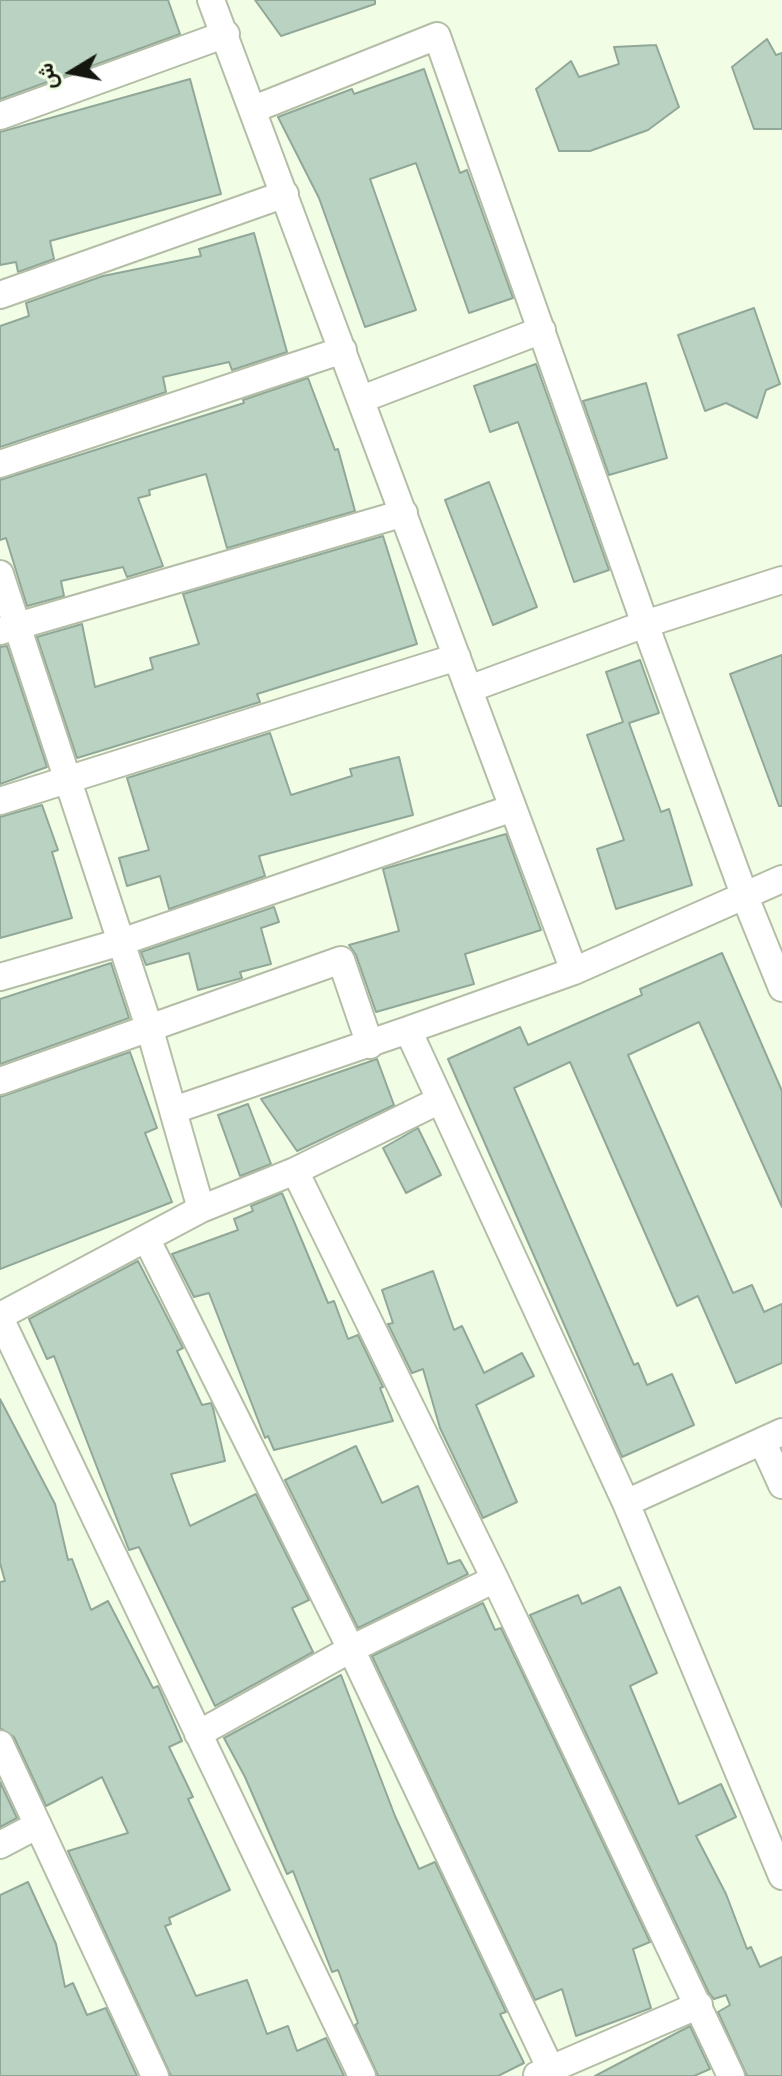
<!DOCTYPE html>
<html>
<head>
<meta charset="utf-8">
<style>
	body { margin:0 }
	#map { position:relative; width:782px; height:2076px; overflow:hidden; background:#f2fde5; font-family:Spectral,Vazirmatn,serif }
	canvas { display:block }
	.north { position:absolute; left:32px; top:32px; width:80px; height:80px; -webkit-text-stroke:6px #f2fde5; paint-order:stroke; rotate:260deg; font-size:22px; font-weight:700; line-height:32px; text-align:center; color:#14170f }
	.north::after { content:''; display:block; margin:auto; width:28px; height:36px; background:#14170f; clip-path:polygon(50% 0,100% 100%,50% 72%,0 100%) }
</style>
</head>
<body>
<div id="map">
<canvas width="782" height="2076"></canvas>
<div class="north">ش</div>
</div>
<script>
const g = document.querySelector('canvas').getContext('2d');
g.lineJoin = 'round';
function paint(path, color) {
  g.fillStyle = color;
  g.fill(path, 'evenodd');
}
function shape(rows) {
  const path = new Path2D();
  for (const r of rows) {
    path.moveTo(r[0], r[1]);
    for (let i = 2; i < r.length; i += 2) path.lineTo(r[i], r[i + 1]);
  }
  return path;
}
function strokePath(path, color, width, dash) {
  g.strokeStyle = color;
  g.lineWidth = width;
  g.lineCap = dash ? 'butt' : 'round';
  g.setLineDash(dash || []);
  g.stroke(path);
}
const building = shape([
	[0,0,168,0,180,34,0,99,0,0],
	[255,0,375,0,375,4,281,36,255,0],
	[767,39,776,55,782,53,782,129,754,129,732,67,767,39],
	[656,45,679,107,648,130,590,151,559,151,536,89,571,61,579,77,619,64,614,47,656,45],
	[424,69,460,173,467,170,513,298,469,313,416,163,370,179,416,310,365,327,319,198,278,117,352,89,354,94,424,69],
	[190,79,221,194,50,241,54,259,18,272,16,262,0,265,0,132,190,79],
	[254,233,287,352,232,370,229,362,163,377,166,392,0,447,0,326,29,316,26,303,103,276,201,256,199,249,254,233],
	[754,308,780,384,766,390,757,418,726,403,705,411,678,335,754,308],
	[536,364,609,570,574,582,518,422,490,432,474,386,536,364],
	[308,378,335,450,338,449,355,511,227,548,206,474,149,490,150,495,138,498,163,566,127,577,123,567,61,581,64,596,27,606,6,538,0,540,0,480,244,403,243,400,308,378],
	[646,383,667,458,609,475,583,401,646,383],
	[489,482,537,607,493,625,445,500,489,482],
	[383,536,417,644,257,694,260,702,77,758,37,637,82,624,95,687,153,669,150,658,199,644,183,594,383,536],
	[7,646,47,767,0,784,0,647,7,646],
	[782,655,782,806,779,806,730,674,782,655],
	[640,660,659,713,629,723,661,812,669,809,692,885,616,909,597,849,624,840,587,735,623,722,606,672,640,660],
	[270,733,291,795,352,776,350,769,399,757,413,815,259,856,265,876,169,909,160,876,127,886,119,858,149,850,127,778,270,733],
	[42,805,58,850,52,852,72,918,0,938,0,817,42,805],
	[506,834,541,930,465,954,474,984,376,1012,356,955,349,945,399,931,383,869,506,834],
	[274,907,279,922,261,928,271,964,240,972,242,978,198,990,189,953,146,965,141,952,274,907],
	[722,953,782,1091,782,1207,699,1022,628,1055,733,1293,752,1285,764,1312,782,1304,782,1363,736,1383,698,1296,677,1306,570,1062,514,1088,634,1365,638,1363,647,1385,672,1374,694,1425,622,1457,448,1059,520,1027,528,1045,642,995,640,989,722,953],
	[111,963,129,1018,0,1064,0,999,111,963],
	[130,1052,157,1128,145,1133,172,1202,0,1269,0,1097,130,1052],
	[377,1059,394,1105,297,1151,261,1099,377,1059],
	[248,1104,271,1164,240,1176,218,1115,248,1104],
	[418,1128,441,1175,406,1193,383,1148,418,1128],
	[282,1193,328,1303,334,1301,348,1339,358,1335,383,1387,380,1388,393,1421,274,1450,268,1436,265,1438,209,1293,194,1297,172,1254,238,1230,234,1219,253,1211,251,1206,282,1193],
	[138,1261,183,1348,177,1351,202,1405,211,1403,213,1408,225,1461,171,1474,190,1526,256,1494,309,1600,292,1608,313,1652,215,1706,139,1547,129,1550,54,1356,47,1359,29,1319,138,1261],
	[433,1271,454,1330,462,1326,484,1373,522,1353,534,1376,476,1405,517,1502,483,1518,440,1428,423,1369,412,1373,388,1324,393,1323,382,1290,433,1271],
	[0,1399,55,1504,68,1560,72,1559,91,1610,108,1601,153,1688,158,1686,182,1741,169,1747,193,1797,188,1799,230,1890,169,1918,171,1924,165,1926,196,1996,247,1980,267,2034,288,2026,297,2051,326,2038,344,2076,171,2076,68,1851,128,1833,102,1777,46,1806,14,1737,0,1728,0,1582,5,1581,0,1563,0,1399],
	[356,1446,382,1503,418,1486,448,1564,460,1560,468,1574,358,1628,285,1480,356,1446],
	[620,1587,657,1673,630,1686,679,1804,721,1784,736,1817,696,1836,726,1894,747,1949,751,1947,760,1967,782,1957,782,2076,747,2076,718,2012,730,2005,726,1995,714,1999,709,1993,530,1615,578,1595,582,1604,620,1587],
	[483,1603,495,1630,501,1628,650,1942,633,1949,651,2008,576,2036,562,1989,535,2000,372,1656,483,1603],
	[341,1675,395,1816,419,1869,435,1862,506,2012,500,2014,524,2063,498,2076,378,2076,355,2025,358,2023,338,1970,332,1972,293,1871,287,1874,245,1777,224,1738,341,1675],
	[0,1782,17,1818,0,1827,0,1782],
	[28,1882,56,1944,65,1987,73,1983,87,2015,106,2008,137,2076,0,2076,0,1895,28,1882],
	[690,2026,710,2069,694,2076,595,2076,690,2026]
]);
const street = shape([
	[211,0,574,971],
	[254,109,437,36,645,624,745,897,782,988],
	[0,116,226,34],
	[0,295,285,194],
	[362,399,542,330],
	[0,464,343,350],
	[0,574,150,1030,201,1209],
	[0,631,404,513],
	[469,689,645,624,782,580],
	[0,801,457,657],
	[782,879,574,971,408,1030,626,1503,782,1876],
	[0,977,121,942,513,808],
	[0,1081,341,960,370,1045],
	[174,1110,408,1030],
	[295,1171,495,1579,731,2076],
	[147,1240,351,1649,554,2076],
	[0,1316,201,1209,295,1171,438,1101],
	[0,1318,362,2076],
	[762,1441,782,1485],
	[626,1503,782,1432],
	[198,1734,351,1649,495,1579],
	[0,1744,155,2076],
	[0,1845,38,1825],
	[537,2075,699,2005]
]);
paint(building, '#b9d2c2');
strokePath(building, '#91a899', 2);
strokePath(street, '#b4bea7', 30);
strokePath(street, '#fff', 26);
</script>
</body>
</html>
